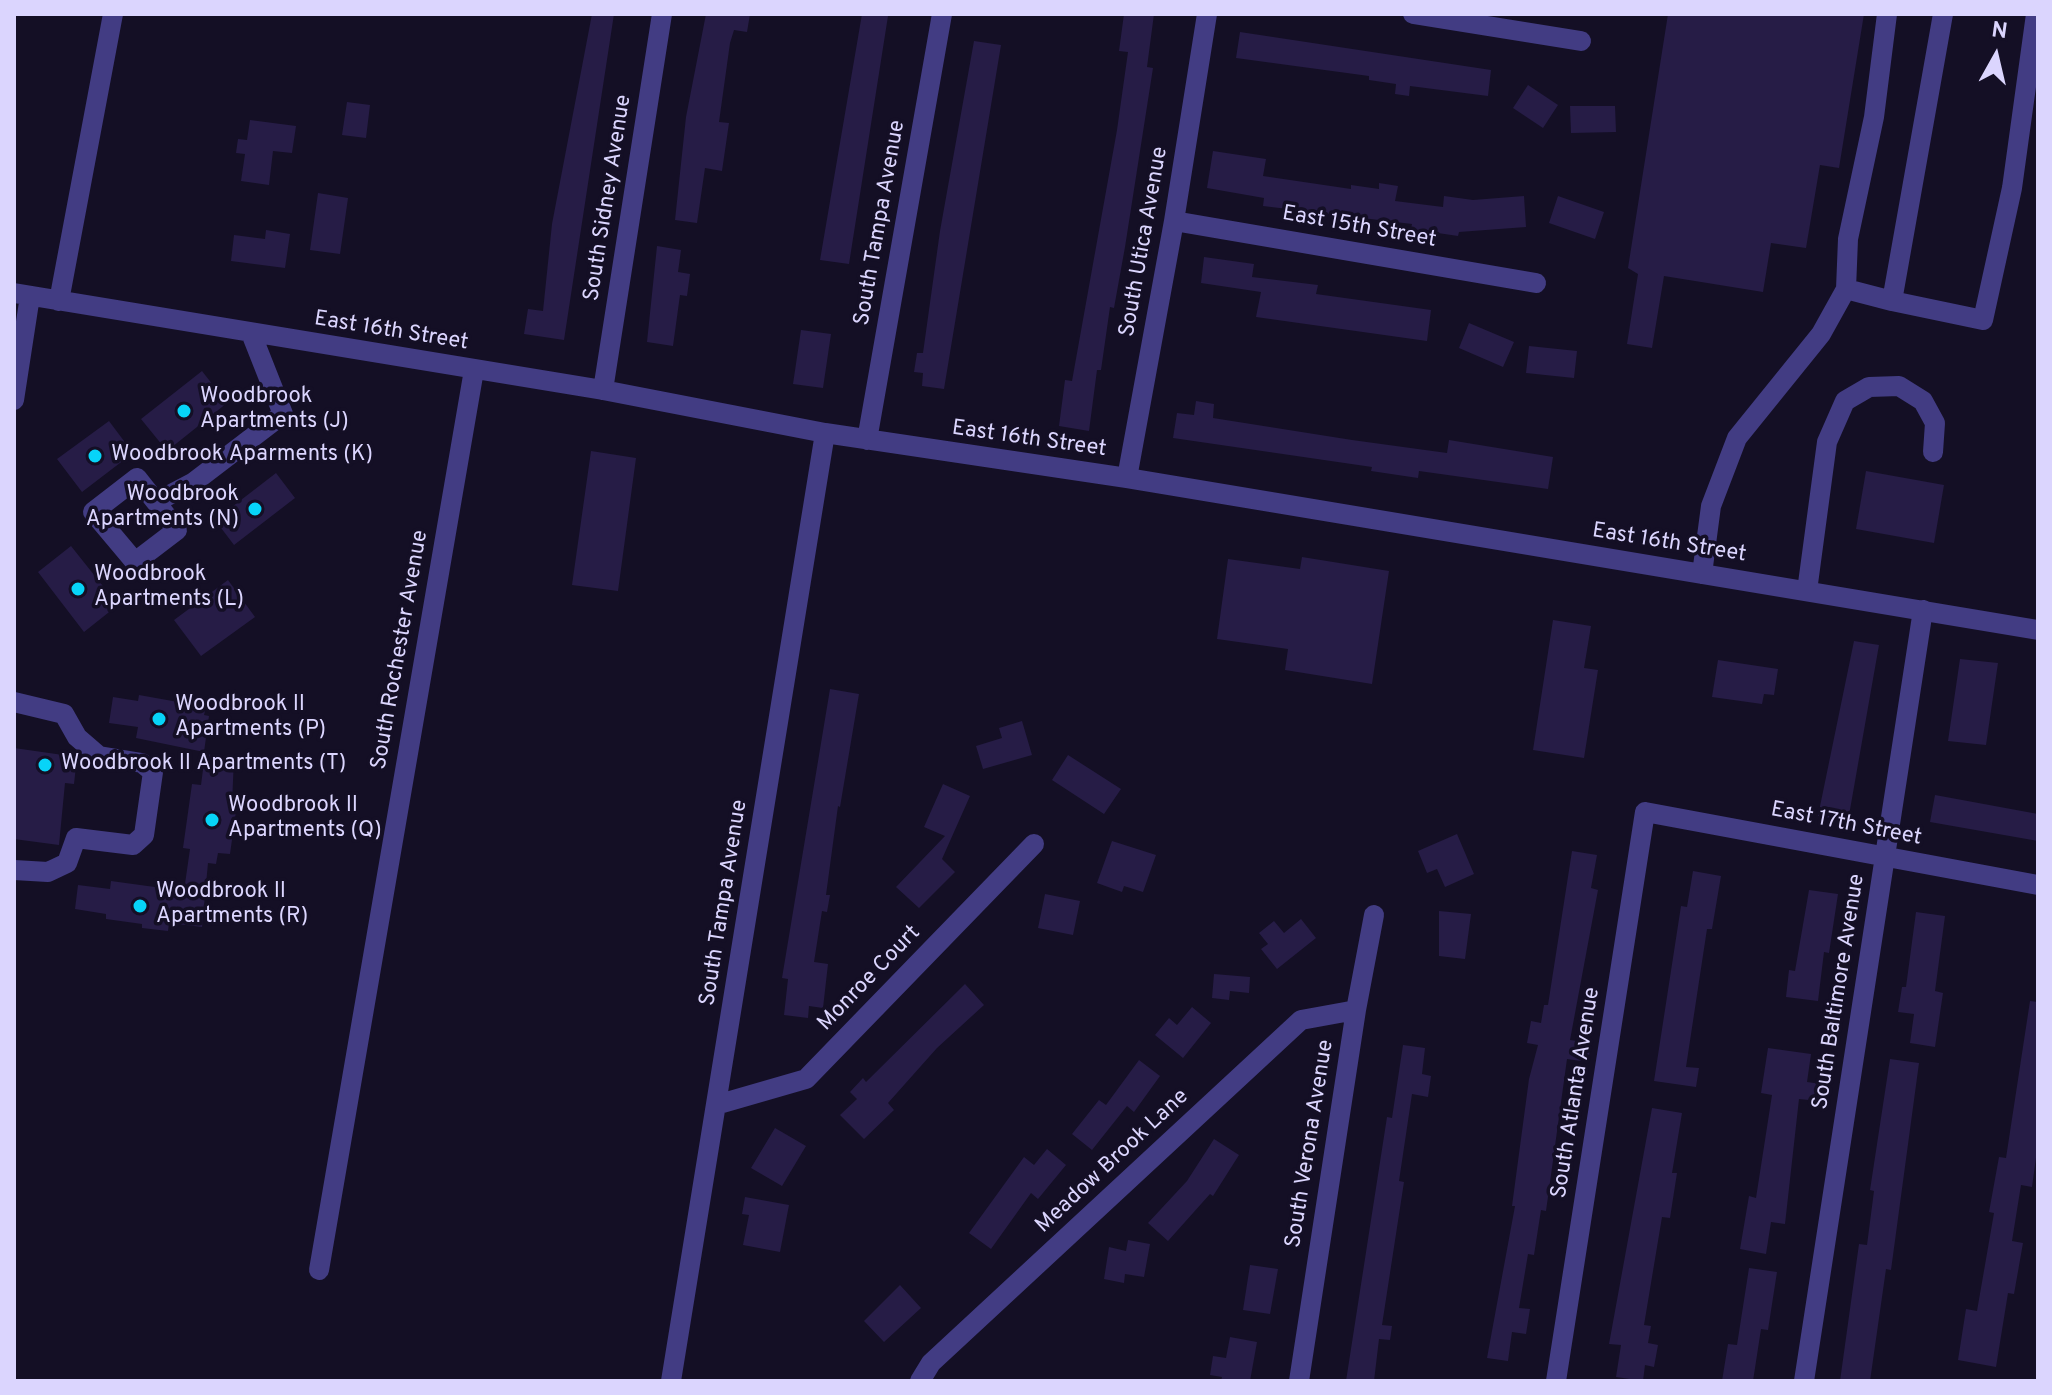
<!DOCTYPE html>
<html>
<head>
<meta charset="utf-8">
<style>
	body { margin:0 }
	#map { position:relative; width:2052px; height:1395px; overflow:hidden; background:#140f25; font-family:Overpass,sans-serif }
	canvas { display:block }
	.frame { position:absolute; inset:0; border:16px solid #dbd5fe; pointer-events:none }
	.north { position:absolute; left:1956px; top:16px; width:80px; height:80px; -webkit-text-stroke:6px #140f25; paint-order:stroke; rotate:8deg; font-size:22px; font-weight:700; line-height:32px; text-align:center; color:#dbd5fe }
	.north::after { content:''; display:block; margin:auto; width:28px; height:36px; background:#dbd5fe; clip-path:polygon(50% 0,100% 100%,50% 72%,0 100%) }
</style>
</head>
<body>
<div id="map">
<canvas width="2052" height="1395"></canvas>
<div class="frame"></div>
<div class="north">N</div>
</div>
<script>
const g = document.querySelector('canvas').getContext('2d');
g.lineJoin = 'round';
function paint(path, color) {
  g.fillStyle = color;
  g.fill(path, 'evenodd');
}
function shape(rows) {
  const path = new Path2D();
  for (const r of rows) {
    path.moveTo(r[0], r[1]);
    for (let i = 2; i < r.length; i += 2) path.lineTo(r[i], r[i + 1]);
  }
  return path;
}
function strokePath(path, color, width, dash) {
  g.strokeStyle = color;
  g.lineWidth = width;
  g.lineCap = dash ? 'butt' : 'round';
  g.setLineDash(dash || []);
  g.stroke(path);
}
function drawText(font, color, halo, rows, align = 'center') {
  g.font = font + ' Overpass,sans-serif';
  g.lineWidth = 7;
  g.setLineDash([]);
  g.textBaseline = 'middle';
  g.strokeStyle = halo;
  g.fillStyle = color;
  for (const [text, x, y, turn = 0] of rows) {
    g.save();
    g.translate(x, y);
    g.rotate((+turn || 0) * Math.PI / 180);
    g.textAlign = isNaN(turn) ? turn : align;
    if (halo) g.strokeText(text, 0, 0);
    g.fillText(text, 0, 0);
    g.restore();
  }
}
const building = shape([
	[592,14,614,14,564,340,524,334,528,309,543,311,552,224],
	[706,14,750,14,747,32,734,30,730,43,719,122,729,123,722,171,705,168,697,223,675,220,686,117],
	[862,14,888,16,849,264,820,260],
	[1124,14,1154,14,1147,67,1153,68,1125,247,1114,308,1110,307,1101,370,1097,370,1089,431,1059,426,1065,380,1072,381,1117,130,1128,52,1119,51],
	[1668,14,1864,14,1839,168,1820,165,1806,248,1771,243,1763,292,1664,276,1652,348,1627,344,1638,274,1628,268],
	[1240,32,1491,70,1488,96,1410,86,1409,96,1395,94,1396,84,1369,80,1369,76,1236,58],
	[974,41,1001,45,944,389,922,386,923,373,914,372,917,353,923,353,940,231],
	[1528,85,1558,105,1543,128,1513,108],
	[347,102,370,105,366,138,342,135],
	[1570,106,1615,106,1616,132,1571,133],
	[250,120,296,126,292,153,273,151,269,185,241,181,245,154,236,153,238,139,247,140],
	[1213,151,1266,159,1263,176,1351,189,1351,185,1379,189,1379,183,1398,186,1395,201,1443,207,1444,196,1473,200,1524,196,1526,227,1459,232,1458,236,1411,229,1412,224,1263,206,1264,198,1207,188],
	[318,193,348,198,340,254,310,250],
	[1558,196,1604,212,1595,239,1549,223],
	[266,230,290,234,285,268,231,261,234,235,265,239],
	[657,246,681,250,678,272,690,274,687,296,680,295,673,346,647,342],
	[1204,257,1254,264,1252,277,1318,285,1316,294,1431,310,1427,341,1256,317,1261,292,1201,283],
	[1469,323,1514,342,1503,367,1459,348],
	[801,330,831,334,823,388,793,384],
	[1529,346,1577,351,1574,378,1526,373],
	[202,371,227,403,167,451,141,419],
	[1196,401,1214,404,1213,418,1352,440,1447,453,1449,440,1553,457,1548,489,1419,471,1418,478,1371,471,1372,467,1173,438,1177,413,1194,415],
	[109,421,133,453,82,492,57,459],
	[591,451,636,458,618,591,572,585],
	[1866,471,1944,485,1934,543,1856,529],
	[276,473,295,498,234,545,215,520],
	[71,546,118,605,84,632,38,572],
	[1302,557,1389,571,1372,684,1285,670,1288,649,1217,639,1228,559,1300,569],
	[228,580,255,617,201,656,174,620],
	[1553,620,1591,626,1584,668,1598,670,1584,758,1533,750],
	[1854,641,1879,645,1848,821,1818,816],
	[1960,659,1998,663,1986,745,1948,741],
	[1718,660,1778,669,1774,695,1764,694,1762,704,1712,697],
	[830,689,859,694,840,807,838,806,826,895,830,895,827,912,822,911,814,962,828,964,823,1008,809,1006,808,1018,784,1015,788,979,782,978],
	[139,695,206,707,204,715,209,716,204,752,136,738,138,727,109,723,113,697,138,701],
	[1022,721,1032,755,983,769,976,746,1002,738,999,728],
	[14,748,77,757,74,784,65,783,59,845,14,839],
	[205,754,234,758,232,804,237,804,230,854,218,853,216,864,208,863,202,927,169,923,168,931,142,928,142,924,106,919,106,914,75,909,78,885,110,889,111,881,184,891,190,849,183,848,192,784,201,785],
	[1068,755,1121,789,1104,814,1052,780],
	[943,784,970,796,942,859,955,872,919,908,896,887,945,836,924,827],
	[1935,795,2038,814,2038,841,1930,822],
	[1457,834,1474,874,1445,887,1437,869,1427,873,1418,851],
	[1112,841,1156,855,1143,892,1124,886,1122,892,1097,883],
	[1572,851,1597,855,1591,888,1598,890,1570,1040,1591,1043,1588,1062,1567,1059,1546,1211,1541,1210,1534,1255,1528,1254,1519,1308,1530,1309,1526,1334,1512,1332,1508,1361,1487,1358,1515,1206,1512,1206,1529,1079,1538,1045,1527,1043,1531,1021,1541,1023,1544,1005,1548,1005],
	[1693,871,1721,876,1712,929,1707,929,1686,1067,1699,1068,1696,1087,1654,1081,1681,906,1687,907],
	[1809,890,1838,894,1829,953,1824,952,1818,1001,1786,997,1789,970,1795,971],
	[1045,894,1080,901,1073,935,1038,928],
	[1439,911,1471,914,1465,959,1439,956],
	[1916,912,1945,916,1935,991,1943,993,1935,1047,1910,1043,1914,1014,1898,1012,1902,987,1906,987],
	[1301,919,1316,938,1277,969,1261,949,1268,944,1259,933,1274,921,1284,933],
	[1214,974,1250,977,1249,993,1230,991,1229,1000,1212,998],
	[965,984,984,1005,937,1048,888,1103,894,1110,864,1139,840,1115,857,1099,850,1092,863,1078,866,1082],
	[2030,1001,2038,1002,2038,1143,2032,1187,2021,1185,2012,1241,2023,1243,2014,1294,2008,1293,1996,1367,1958,1360,1966,1309,1977,1311,1994,1213,1989,1212,1999,1157,2006,1158],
	[1192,1007,1211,1023,1183,1058,1155,1035,1169,1018,1177,1025],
	[1403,1045,1425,1048,1422,1074,1431,1076,1428,1097,1412,1094,1399,1181,1404,1182,1382,1325,1392,1326,1390,1340,1379,1339,1374,1381,1346,1381,1387,1117,1392,1118],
	[1768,1048,1811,1054,1807,1082,1821,1084,1819,1101,1799,1099,1785,1224,1771,1222,1766,1254,1740,1249,1749,1196,1756,1198,1772,1095,1761,1093],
	[1890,1059,1919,1063,1891,1270,1886,1269,1870,1381,1840,1381,1859,1244,1867,1245,1874,1191,1870,1190],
	[1139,1060,1160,1076,1134,1112,1127,1106,1092,1150,1072,1134,1099,1100,1106,1105],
	[1652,1108,1682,1113,1672,1173,1677,1173,1670,1218,1662,1217,1644,1325,1651,1326,1648,1343,1658,1345,1654,1367,1645,1365,1643,1381,1616,1377,1621,1345,1609,1344],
	[775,1128,806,1146,782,1186,751,1168],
	[1214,1139,1239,1155,1213,1196,1210,1194,1168,1241,1148,1223,1187,1181],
	[1047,1149,1066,1165,1038,1199,1031,1193,991,1249,969,1233,1024,1157,1034,1165],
	[745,1197,789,1205,780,1252,743,1245,749,1215,742,1214],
	[1128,1240,1150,1244,1144,1277,1125,1274,1124,1283,1104,1279,1109,1247,1126,1251],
	[1250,1265,1278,1269,1270,1314,1243,1310],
	[1749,1268,1777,1272,1768,1330,1761,1329,1753,1381,1722,1381,1728,1344,1737,1345],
	[900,1285,921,1308,884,1342,864,1321],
	[1230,1337,1257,1342,1250,1381,1221,1381,1222,1377,1210,1375,1213,1356,1226,1358]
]);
const minor = shape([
	[1413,14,1581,41],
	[1943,14,1892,301,1983,320,2012,188,2036,14],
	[1174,221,1536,283],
	[1846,289,1892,301],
	[14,293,603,390,825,433,1127,478,2038,630],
	[59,301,113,14],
	[603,390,662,14],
	[14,400,30,296],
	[867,440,942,14],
	[1127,478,1174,221,1207,14],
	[156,502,177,530,135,562,93,512,137,478,156,502,194,482,283,414,251,333],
	[1702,574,1711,506,1737,438,1821,334,1846,289,1848,239,1874,117,1887,14],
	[1807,591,1827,442,1845,401,1869,387,1899,386,1923,401,1935,423,1933,452],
	[14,702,64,714,77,737,99,756,142,763,153,772,144,835,133,845,76,838,67,863,48,872,14,870],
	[716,1105,806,1079,1034,844],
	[319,1270,474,370],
	[671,1381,825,433],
	[920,1381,931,1363,1301,1020,1356,1010],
	[1299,1381,1356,1010,1374,915],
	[1556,1381,1645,812,2038,885],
	[1804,1381,1923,610]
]);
const markers = [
	[184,411,8,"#07d4f8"],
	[95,456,8,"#07d4f8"],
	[255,509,8,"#07d4f8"],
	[78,589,8,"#07d4f8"],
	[159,719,8,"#07d4f8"],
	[45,765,8,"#07d4f8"],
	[212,820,8,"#07d4f8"],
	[140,906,8,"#07d4f8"]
];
const streetNames = [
	["South Sidney Avenue",609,198,-81],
	["South Tampa Avenue",881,223,-80],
	["East 15th Street",1359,228,10],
	["South Utica Avenue",1145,242,-80],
	["East 16th Street",391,332,9],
	["East 16th Street",1029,440,8],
	["East 16th Street",1669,544,9],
	["South Rochester Avenue",401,650,-80],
	["East 17th Street",1846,825,11],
	["South Tampa Avenue",725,903,-81],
	["Monroe Court",870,979,-46],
	["South Baltimore Avenue",1840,992,-81],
	["South Atlanta Avenue",1577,1093,-81],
	["South Verona Avenue",1311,1144,-81],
	["Meadow Brook Lane",1113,1162,-43]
];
const poiNames = [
	["Woodbrook",200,398],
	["Apartments (J)",200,423],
	["Woodbrook Aparments (K)",111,456],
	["Woodbrook",239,496,"right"],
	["Apartments (N)",239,521,"right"],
	["Woodbrook",94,576],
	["Apartments (L)",94,601],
	["Woodbrook II",175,706],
	["Apartments (P)",175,731],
	["Woodbrook II Apartments (T)",61,765],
	["Woodbrook II",228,807],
	["Apartments (Q)",228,832],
	["Woodbrook II",156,893],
	["Apartments (R)",156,918]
];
paint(building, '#261c46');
strokePath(minor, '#423c83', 20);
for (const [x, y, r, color] of markers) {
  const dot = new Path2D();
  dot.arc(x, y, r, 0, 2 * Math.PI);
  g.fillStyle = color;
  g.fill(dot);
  strokePath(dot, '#140f25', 3);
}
drawText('22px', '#dbd5fe', '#140f25', streetNames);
drawText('22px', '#dbd5fe', '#140f25', poiNames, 'left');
</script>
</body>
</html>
